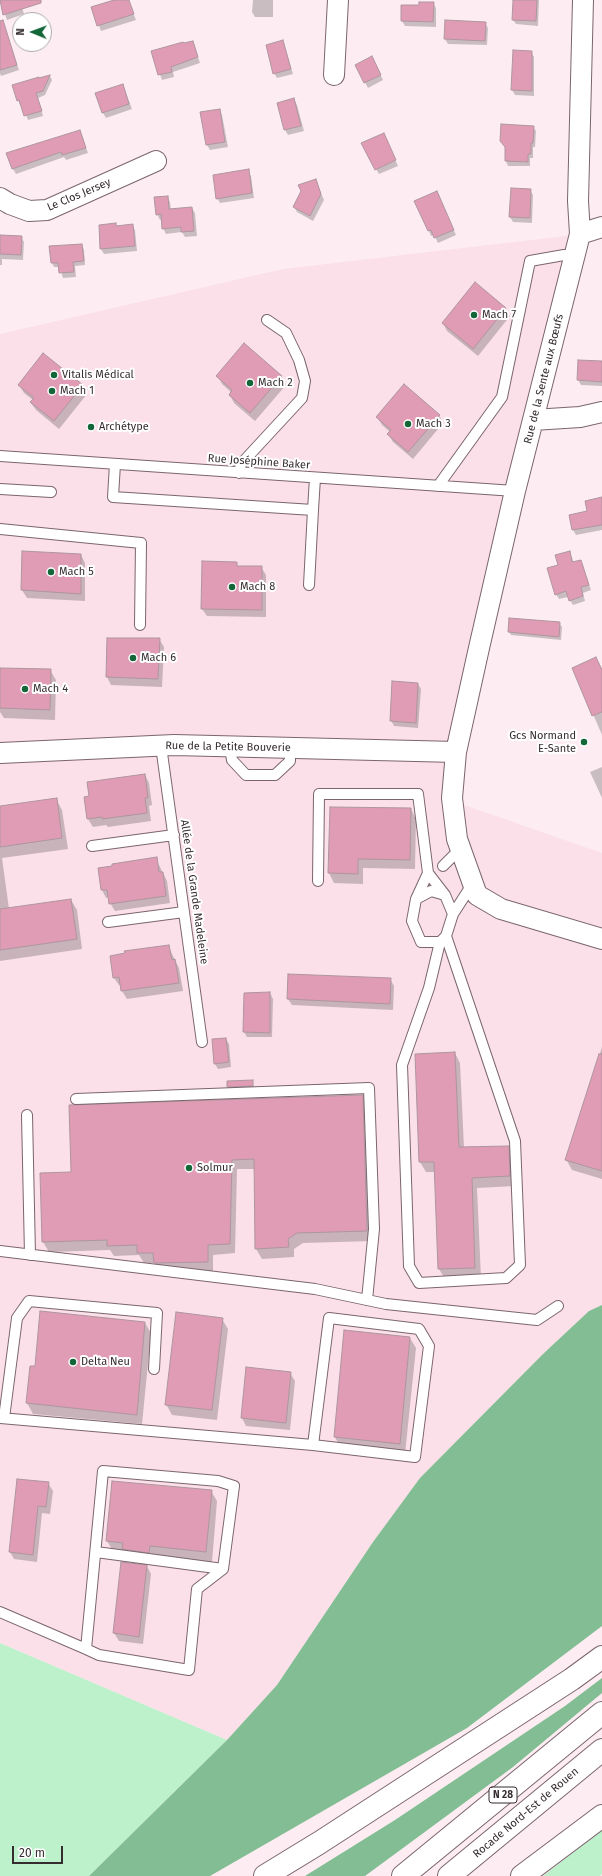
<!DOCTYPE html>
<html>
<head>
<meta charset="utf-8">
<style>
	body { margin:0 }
	#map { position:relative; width:602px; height:1876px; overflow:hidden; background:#fdedf2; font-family:"Fira Sans",sans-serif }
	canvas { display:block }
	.north { position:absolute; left:12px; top:12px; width:40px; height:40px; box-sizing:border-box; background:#fff; border:1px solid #aeabac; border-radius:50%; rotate:271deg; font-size:11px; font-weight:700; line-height:16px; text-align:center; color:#352c2f }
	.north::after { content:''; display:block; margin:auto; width:14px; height:18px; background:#126638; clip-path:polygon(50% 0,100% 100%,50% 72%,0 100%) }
	.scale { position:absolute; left:12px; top:1846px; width:51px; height:18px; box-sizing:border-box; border:2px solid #352c2f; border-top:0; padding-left:5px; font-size:12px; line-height:14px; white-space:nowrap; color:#352c2f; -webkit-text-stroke:3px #fff; paint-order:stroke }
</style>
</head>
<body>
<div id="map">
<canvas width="602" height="1876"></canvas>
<div class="north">N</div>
<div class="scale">20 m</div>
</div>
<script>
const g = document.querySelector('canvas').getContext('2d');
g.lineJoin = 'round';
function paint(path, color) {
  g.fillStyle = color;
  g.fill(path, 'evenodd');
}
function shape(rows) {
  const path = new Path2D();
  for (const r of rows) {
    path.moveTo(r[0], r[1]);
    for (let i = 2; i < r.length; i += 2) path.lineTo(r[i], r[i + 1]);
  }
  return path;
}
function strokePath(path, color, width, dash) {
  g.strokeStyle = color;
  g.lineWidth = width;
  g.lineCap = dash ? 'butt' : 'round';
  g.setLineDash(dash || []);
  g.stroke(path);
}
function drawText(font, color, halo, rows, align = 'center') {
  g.font = font + ' "Fira Sans",sans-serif';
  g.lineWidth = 4;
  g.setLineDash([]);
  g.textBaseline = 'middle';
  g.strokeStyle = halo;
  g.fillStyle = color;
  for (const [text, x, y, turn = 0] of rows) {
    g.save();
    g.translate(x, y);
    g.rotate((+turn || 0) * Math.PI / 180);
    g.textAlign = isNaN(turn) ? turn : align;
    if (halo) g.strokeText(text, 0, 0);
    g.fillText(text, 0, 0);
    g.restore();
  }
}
const built = shape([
	[574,235,447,799,602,853,602,1305,589,1311,543,1354,420,1478,373,1542,277,1685,227,1740,0,1643,0,334,283,269]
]);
const green = shape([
	[0,1643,227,1740,89,1876,0,1876],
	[602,1830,602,1874,600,1876,543,1876]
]);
const forest = shape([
	[602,1305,602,1626,467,1728,210,1876,89,1876,227,1740,277,1685,373,1542,420,1478,543,1354,589,1311],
	[602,1678,602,1693,513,1767,365,1876,305,1876,395,1820,565,1706]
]);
const shadow = shape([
	[0,0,20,0,24,14,7,20],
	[117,0,128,0,136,20,101,31,92,8],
	[253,0,273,0,273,17,255,17,252,12],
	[520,0,539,0,538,26,516,24,513,20],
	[433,3,436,8,436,27,405,26,402,21,420,6],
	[485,23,488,28,487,45,448,44,445,39],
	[7,37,19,70,1,76,0,73,0,39],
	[283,41,293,74,277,78,274,73],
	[193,42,200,63,173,72,174,77,162,80,152,52],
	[531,52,534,57,534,96,515,95,512,90],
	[374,62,383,80,368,88,356,65],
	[50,76,52,80,45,95,38,98,43,116,28,120,22,104,20,105,18,100,39,79],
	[123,85,132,109,106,118,103,113],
	[294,99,297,105,304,131,288,135,285,130,279,103],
	[220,110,222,115,228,147,210,150,207,145,201,113],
	[533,127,536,131,535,147,533,147,533,158,530,158,530,166,508,166,506,161,506,148,501,141],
	[80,131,88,153,66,160,64,157,16,174,13,169],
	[386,139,398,166,379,174,376,169],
	[248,171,251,176,254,198,220,203,217,198],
	[315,180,324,200,313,221,297,212,294,207],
	[512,189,530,190,533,195,532,223,513,222,510,217],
	[167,197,170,202,171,210,192,208,195,213,197,236,185,237,182,232,166,234,163,228,163,219,160,220,157,214],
	[439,197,456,235,438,243,434,235,431,236,429,231,416,201],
	[115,224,117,227,132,225,135,230,137,251,104,254,101,249,100,226],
	[0,236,21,237,24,242,23,260,2,259,2,265,0,265],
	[82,245,84,250,85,265,75,266,76,277,63,278,60,267,54,267,52,263,50,247],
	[505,309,510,316,478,356,447,331,443,323],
	[244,345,282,377,286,385,255,421,234,403,230,395,232,393,222,384,218,376],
	[602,362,602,386,581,385,578,380],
	[19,385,82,386,87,394,59,429,36,410,31,403,33,400,24,393],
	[439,415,443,423,413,459,393,442,388,434,390,432,382,425,377,417],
	[602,498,602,530,576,535,573,530,570,516,588,512],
	[23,552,81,555,85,563,85,601,27,598,22,590],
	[570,552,574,563,580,561,583,566,591,590,583,593,585,601,573,605,568,597,559,599,556,594,560,566],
	[236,563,238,567,261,567,266,575,266,617,207,616,202,609],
	[559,623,562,627,561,640,511,635,509,631],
	[159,639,164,647,162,687,111,685,107,677],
	[596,659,602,669,602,735,573,668],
	[0,669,50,670,56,680,55,720,4,718,0,712],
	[418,684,421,689,418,728,394,726,391,720],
	[602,767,602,798,590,772],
	[145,775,149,783,152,805,149,806,151,821,108,827,106,825,93,827,88,819,85,798],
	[56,799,62,810,68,849,2,858,9,909,71,900,77,910,82,949,0,961,0,807],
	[331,808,411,809,416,819,415,869,363,868,363,884,334,883,329,873],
	[156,859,167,881,170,903,115,911,110,903,109,897,106,898,102,890],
	[168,946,179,968,183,991,127,999,122,991,121,985,119,985,114,978],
	[390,979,394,986,393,1010,292,1005,288,999],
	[270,993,273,999,272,1037,247,1037,244,1032],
	[226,1039,229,1044,231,1067,218,1069,215,1064],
	[602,1047,602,1179,572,1170,566,1159],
	[455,1053,460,1063,464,1148,508,1147,514,1157,515,1186,477,1188,481,1278,445,1279,439,1269,435,1172,426,1172,420,1162],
	[252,1081,254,1088,229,1089,228,1087],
	[362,1096,368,1106,373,1241,303,1243,294,1249,294,1257,262,1259,256,1249,255,1169,237,1169,235,1253,213,1255,213,1271,160,1273,155,1263,144,1263,139,1255,114,1256,110,1250,49,1252,43,1242,72,1173],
	[222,1319,228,1329,217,1420,172,1415,166,1404],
	[145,1323,151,1333,142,1424,33,1414,27,1403,30,1367,36,1367],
	[410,1338,416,1348,405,1454,340,1447,335,1437],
	[290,1373,295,1381,290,1430,246,1426,242,1418],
	[48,1483,53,1491,50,1514,42,1513,37,1562,14,1559,10,1552],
	[211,1491,217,1501,212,1562,113,1551,107,1541],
	[122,1563,147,1566,151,1574,143,1644,119,1641,114,1633]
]);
const building = shape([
	[0,0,41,0,41,3,3,15,0,0],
	[114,0,129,0,134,14,97,26,91,7,114,0],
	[513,0,537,0,536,21,512,20,513,0],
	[419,2,434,2,433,22,401,21,401,5,419,5,419,2],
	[3,20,17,65,0,70,0,21,3,20],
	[445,20,486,22,485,41,444,39,445,20],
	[283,40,291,69,273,74,266,45,283,40],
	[193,41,198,57,171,67,172,72,158,75,151,51,183,42,184,43,193,41],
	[513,50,532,51,532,91,511,90,513,50],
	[372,56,381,75,364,83,355,65,372,56],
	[50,75,43,91,36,93,42,111,24,116,19,100,17,101,12,85,39,77,39,78,50,75],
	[123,84,129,104,102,113,95,93,123,84],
	[294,98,301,126,284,130,277,103,294,98],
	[220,109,225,142,206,145,200,112,220,109],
	[501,124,534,126,533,143,531,143,531,154,528,154,528,162,505,161,505,147,500,141,501,124],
	[80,130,86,148,62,155,61,152,12,169,6,153,80,130],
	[384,133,396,160,375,170,361,143,384,133],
	[249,169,252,193,216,199,213,175,249,169],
	[316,179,321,194,310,216,293,207,301,191,298,185,316,179],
	[511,188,531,189,530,218,509,217,511,188],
	[437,191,454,230,434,238,431,230,428,231,414,201,437,191],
	[168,196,169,209,192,207,194,231,181,232,181,227,162,229,161,214,156,215,154,197,168,196],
	[116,223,116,226,133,224,135,246,100,249,99,225,116,223],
	[0,235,22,236,21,255,0,254,0,235],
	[82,244,84,261,73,262,74,272,59,273,58,263,51,263,49,246,82,244],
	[475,282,506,308,473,349,442,323,475,282],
	[244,343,282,376,250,413,229,395,232,390,216,376,244,343],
	[43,353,83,385,54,421,30,402,34,398,18,385,43,353],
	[578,360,602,361,602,382,577,380,578,360],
	[404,384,440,415,408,452,387,434,391,430,376,417,404,384],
	[602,497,602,525,572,530,569,515,587,511,585,501,602,497],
	[22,551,81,554,81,594,21,590,22,551],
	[570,551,572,562,581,560,589,585,581,587,583,596,569,601,566,591,555,595,547,568,558,565,555,555,570,551],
	[202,561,237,562,237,566,262,566,262,610,201,609,202,561],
	[509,618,560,622,559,637,508,632,509,618],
	[107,638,160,638,158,679,106,677,107,638],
	[596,657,602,670,602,712,592,716,572,668,596,657],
	[0,668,51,669,50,710,0,708,0,668],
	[392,681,418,683,416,723,390,721,392,681],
	[145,774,148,798,145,798,147,813,102,819,102,817,87,819,84,797,89,796,87,782,145,774],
	[57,798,62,838,0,847,0,806,57,798],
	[330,807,411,808,410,860,358,859,358,874,328,873,330,807],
	[157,857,159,872,163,872,166,896,109,904,107,890,101,890,98,868,112,866,112,864,157,857],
	[71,899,77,939,0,950,0,909,71,899],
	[169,945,172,960,175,959,179,983,121,991,119,977,113,978,110,956,125,953,124,951,169,945],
	[288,974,391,978,390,1004,287,999,288,974],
	[270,992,270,1033,243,1032,244,993,270,992],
	[226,1038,229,1062,214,1064,212,1039,226,1038],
	[455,1052,459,1147,509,1146,510,1176,472,1178,475,1268,438,1269,434,1162,419,1162,415,1054,455,1052],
	[599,1054,602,1054,602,1171,565,1160,599,1054],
	[253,1080,253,1086,227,1087,227,1081,253,1080],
	[363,1095,367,1231,297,1233,288,1239,289,1247,255,1249,254,1159,232,1160,230,1244,208,1245,208,1262,154,1263,153,1253,137,1253,137,1245,107,1246,107,1240,42,1242,40,1173,71,1172,69,1105,363,1095],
	[40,1311,145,1322,137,1415,26,1403,30,1366,35,1366,40,1311],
	[176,1312,223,1318,212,1410,165,1405,176,1312],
	[344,1330,410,1337,400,1444,334,1437,344,1330],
	[246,1367,291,1372,286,1423,241,1418,246,1367],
	[17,1479,49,1482,46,1507,38,1506,33,1555,9,1552,17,1479],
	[112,1481,212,1490,206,1552,150,1546,149,1553,122,1549,123,1543,106,1541,112,1481],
	[121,1562,147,1565,139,1637,113,1633,121,1562]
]);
const service = shape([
	[0,456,515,491],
	[115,464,113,497,313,510,315,478],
	[239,473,241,464,302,398,305,381,299,360,286,333,267,320],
	[438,486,502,397,530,261,564,255,574,257],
	[0,489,51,492],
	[0,529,141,543,140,625],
	[309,585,313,510],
	[161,746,202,1042],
	[230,747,232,760,246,775,275,775,290,761,290,748],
	[92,846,174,835],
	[443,866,461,848],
	[428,873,416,899,412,921,421,942,440,942,446,936,453,914,473,883],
	[318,881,319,794,418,794,428,873,445,895],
	[416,899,431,891,445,895,453,914],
	[108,922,184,912],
	[440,942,429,988,402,1065,409,1266,419,1283,506,1278,520,1265,515,1141,446,936],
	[76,1099,369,1088,374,1229,367,1300],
	[27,1115,30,1255],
	[0,1251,315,1289,386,1304,537,1320,558,1306],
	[0,1418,313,1445,415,1457,429,1346,419,1329,329,1318,313,1445],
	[4,1418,17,1318,29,1301,157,1313,154,1369],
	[96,1552,223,1569],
	[0,1612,86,1649,99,1655,189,1670,197,1589,223,1569,234,1486,218,1481,103,1471,86,1649]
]);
const minor = shape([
	[583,0,578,201,580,234,515,491,479,648,456,752,452,798,457,839,477,895,501,909,602,939],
	[334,75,338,0],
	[0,198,10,204,29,211,47,210,156,161],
	[580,234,602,227],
	[533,420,580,417,602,412],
	[0,753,174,745,456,752]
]);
const secondary = shape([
	[522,1876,602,1816]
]);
const trunk = shape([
	[265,1876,319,1843,572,1679,602,1657],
	[403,1876,602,1713],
	[449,1876,602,1750]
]);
const markers = [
	[474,315,4,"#126638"],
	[54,375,4,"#126638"],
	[250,383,4,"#126638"],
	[52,391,4,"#126638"],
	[408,424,4,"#126638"],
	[91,427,4,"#126638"],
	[51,572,4,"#126638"],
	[232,587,4,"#126638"],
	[133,658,4,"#126638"],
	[25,689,4,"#126638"],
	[584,742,4,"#126638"],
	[189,1168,4,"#126638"],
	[73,1362,4,"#126638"]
];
const shields = [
	[503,1795,28]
];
const shieldNames = [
	["N 28",503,1795]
];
const streetNames = [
	["Le Clos Jersey",79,195,-23],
	["Rue de la Sente aux Bœufs",544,379,-76],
	["Rue Joséphine Baker",259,462,4],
	["Rue de la Petite Bouverie",228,747,1],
	["Allée de la Grande Madeleine",194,892,82],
	["Rocade Nord-Est de Rouen",526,1813,-40]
];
const poiNames = [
	["Mach 7",482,315],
	["Vitalis Médical",62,375],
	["Mach 2",258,383],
	["Mach 1",60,391],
	["Mach 3",416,424],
	["Archétype",99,427],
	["Mach 5",59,572],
	["Mach 8",240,587],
	["Mach 6",141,658],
	["Mach 4",33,689],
	["Gcs Normand",576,736,"right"],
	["E-Sante",576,749,"right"],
	["Solmur",197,1168],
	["Delta Neu",81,1362]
];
paint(built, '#fbe0e9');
paint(green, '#bdf1cb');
paint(forest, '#82bd93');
paint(shadow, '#0003');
paint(building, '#e09cb5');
strokePath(building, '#ae969e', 1);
strokePath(service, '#7b656d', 12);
strokePath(minor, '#7b656d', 22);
strokePath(secondary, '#7b656d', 24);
strokePath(trunk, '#7b656d', 24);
strokePath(service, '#fff', 10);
strokePath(minor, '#fff', 20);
strokePath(secondary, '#fff', 22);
strokePath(trunk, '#fff', 22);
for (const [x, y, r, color] of markers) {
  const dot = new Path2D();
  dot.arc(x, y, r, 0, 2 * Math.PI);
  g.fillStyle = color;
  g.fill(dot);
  strokePath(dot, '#fff', 1.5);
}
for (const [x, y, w] of shields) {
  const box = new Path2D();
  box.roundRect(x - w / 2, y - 8, w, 16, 3);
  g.fillStyle = '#fff';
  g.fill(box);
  strokePath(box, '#352c2f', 1);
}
drawText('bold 10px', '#352c2f', null, shieldNames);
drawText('11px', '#352c2f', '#fff', streetNames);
drawText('11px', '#352c2f', '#fff', poiNames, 'left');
</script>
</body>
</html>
